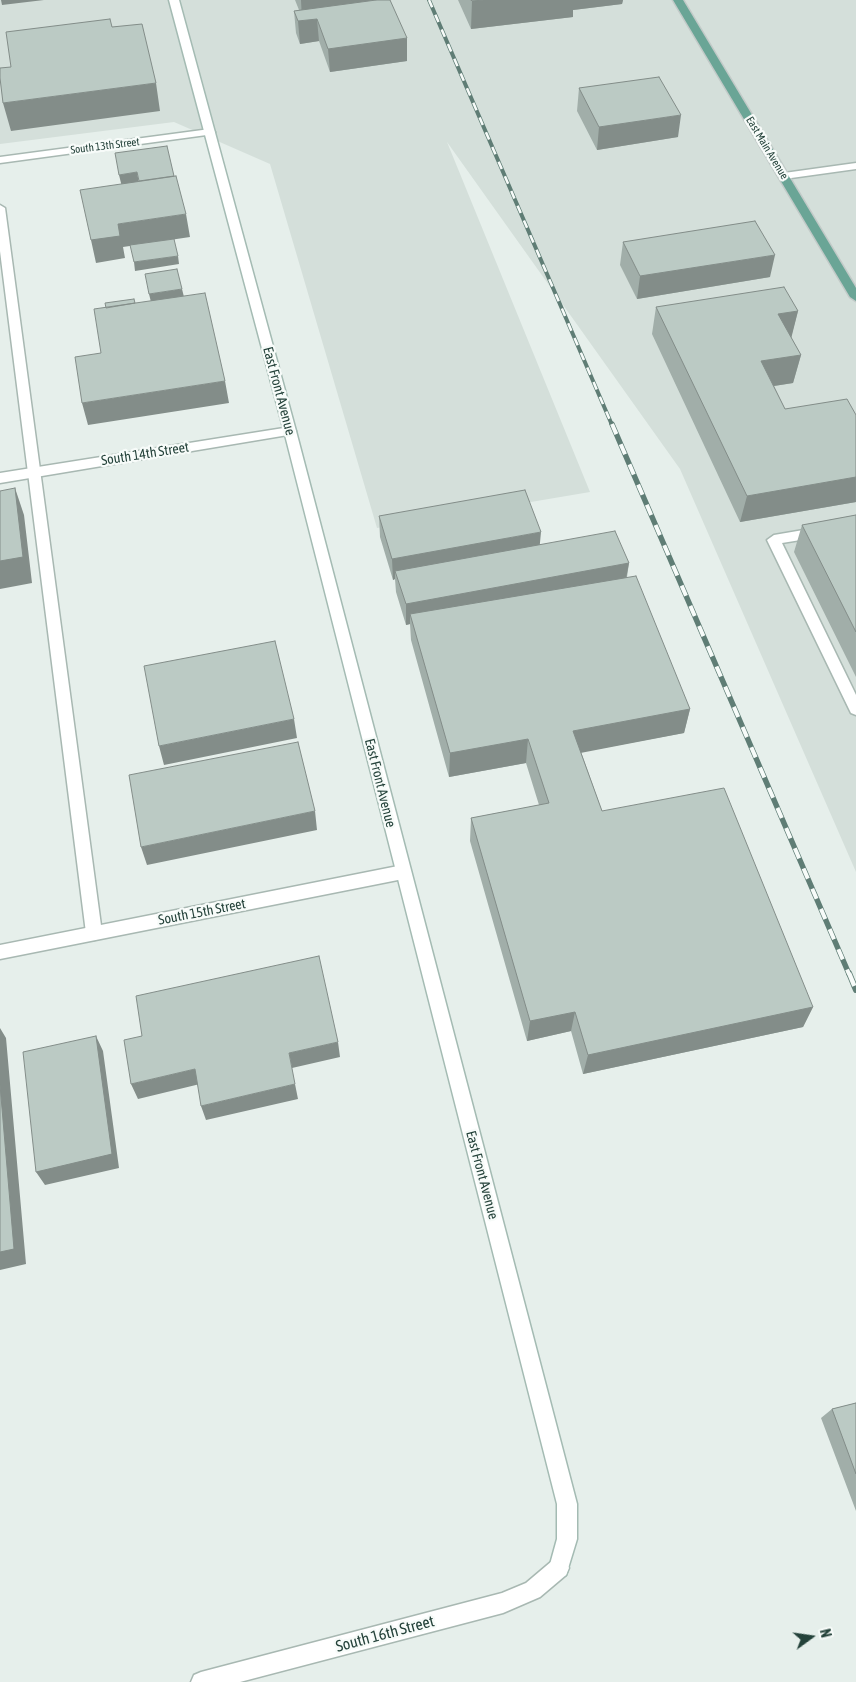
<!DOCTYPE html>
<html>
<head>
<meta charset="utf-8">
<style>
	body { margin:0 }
	#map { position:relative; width:856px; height:1682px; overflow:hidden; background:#e6efeb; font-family:"Asap Condensed",sans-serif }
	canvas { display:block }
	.north { position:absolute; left:786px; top:1612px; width:50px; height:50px; -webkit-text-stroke:4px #f7fbf9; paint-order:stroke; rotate:76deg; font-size:14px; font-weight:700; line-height:20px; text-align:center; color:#24423a }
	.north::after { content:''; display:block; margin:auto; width:18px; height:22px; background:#24423a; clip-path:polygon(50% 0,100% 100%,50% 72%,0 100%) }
</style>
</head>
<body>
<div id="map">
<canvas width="856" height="1682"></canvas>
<div class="north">N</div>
</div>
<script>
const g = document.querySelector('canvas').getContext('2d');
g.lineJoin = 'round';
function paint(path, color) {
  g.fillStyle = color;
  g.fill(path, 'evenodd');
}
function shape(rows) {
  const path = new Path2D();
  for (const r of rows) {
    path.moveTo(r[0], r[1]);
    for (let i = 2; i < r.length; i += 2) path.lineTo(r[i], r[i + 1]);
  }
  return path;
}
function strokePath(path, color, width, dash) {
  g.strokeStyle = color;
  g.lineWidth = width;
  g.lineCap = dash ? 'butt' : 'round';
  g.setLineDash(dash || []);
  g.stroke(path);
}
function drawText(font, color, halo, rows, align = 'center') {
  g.font = font + ' "Asap Condensed",sans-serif';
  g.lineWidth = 4.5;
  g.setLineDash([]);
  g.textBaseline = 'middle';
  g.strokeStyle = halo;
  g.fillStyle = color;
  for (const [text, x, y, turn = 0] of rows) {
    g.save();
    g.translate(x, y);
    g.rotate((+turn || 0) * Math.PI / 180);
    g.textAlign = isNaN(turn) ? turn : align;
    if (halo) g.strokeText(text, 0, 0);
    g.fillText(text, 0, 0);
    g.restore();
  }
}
const built = shape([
	[0,0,856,0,856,872,680,469,447,142,590,492,377,528,270,164,174,122,0,144]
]);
const lane = shape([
	[856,163,856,169,784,179,779,176,784,173,856,163],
	[0,205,5,208,102,933,100,938,94,940,88,938,86,933,0,251,0,205],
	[856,521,856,531,782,543,856,695,856,715,851,713,849,709,767,540,774,535,856,521]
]);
const street = shape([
	[210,129,215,132,214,134,0,163,0,157,210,129],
	[290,427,294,428,296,431,294,434,0,483,0,473,290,427],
	[403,865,408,867,411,872,408,877,403,879,0,959,0,945,403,865],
	[559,1558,566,1561,569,1568,566,1575,540,1597,503,1613,240,1682,191,1682,194,1675,201,1672,502,1593,526,1583,552,1561,559,1558]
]);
const secondary = shape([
	[169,0,179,0,296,431,577,1504,577,1539,566,1575,559,1578,552,1575,549,1568,557,1539,557,1504,284,431,169,0]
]);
const primary = shape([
	[673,0,683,0,856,288,856,301,850,297,673,0]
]);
const railFar2 = shape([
	[429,0,612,425]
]);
const railFar1 = shape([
	[612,424,849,974]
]);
const rail = shape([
	[849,973,856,990]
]);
const wall = shape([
	[295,0,390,0,407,61,330,72,319,41,300,44,296,33,294,11,299,10],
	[458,0,623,0,622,4,573,10,573,17,471,29],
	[579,88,678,137,597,150,577,111],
	[623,242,770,277,637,299,620,265],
	[656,307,798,311,791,337,801,355,793,383,774,386,785,409,856,415,856,502,740,522,652,334],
	[856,515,856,677,794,552,802,525],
	[379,516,540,544,629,563,627,577,690,709,684,733,581,752,602,811,813,1007,803,1027,583,1074,571,1031,527,1041,470,841,471,818,539,805,526,763,449,777,411,640,410,624,406,625,396,592,395,579,393,580,380,537],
	[856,1403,856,1511,821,1418,832,1409]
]);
const shadedWall = shape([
	[1,0,44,0,2,5],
	[301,0,387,0,302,20],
	[484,0,623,0,622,4,573,10,573,17,471,29,472,1],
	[317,19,319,41,300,44,298,21],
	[407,38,407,61,330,72,328,49],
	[156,83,160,111,11,131,3,103],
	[681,115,678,137,597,150,599,127],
	[137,172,140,189,123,191,119,175],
	[186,214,190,237,123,247,125,258,96,263,91,240,118,224],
	[775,255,770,277,637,299,640,276],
	[178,256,179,264,135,271,134,262],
	[182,289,184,297,151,302,149,294],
	[798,311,791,339,778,314],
	[801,355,793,383,754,389,761,361],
	[225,381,229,403,88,425,82,403],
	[856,477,856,502,740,522,747,496],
	[15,488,24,515,32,583,0,589,0,561],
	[541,532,539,553,395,571,395,579,393,580,392,559],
	[629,563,625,584,410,614,410,624,406,625,406,604],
	[690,709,684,733,570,755,573,731],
	[294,719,297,738,164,765,159,746],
	[528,739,526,763,449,777,450,753],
	[315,811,317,830,147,865,141,847],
	[813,1007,803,1027,583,1074,588,1055],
	[575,1012,571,1031,527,1041,530,1021],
	[0,1028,6,1038,26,1264,0,1270],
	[96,1036,103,1051,119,1168,45,1185,36,1172],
	[338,1042,340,1057,292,1068,289,1053],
	[195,1069,200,1084,138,1099,131,1084],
	[295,1084,298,1099,206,1120,201,1106]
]);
const building = shape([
	[376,0,390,0,407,38,328,49,317,19,298,21,294,11,376,0],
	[471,0,484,0,472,1,471,0],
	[110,19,112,27,142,24,156,83,3,103,0,78,0,68,11,67,6,32,110,19],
	[659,77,681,115,599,127,579,88,659,77],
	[167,146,174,176,139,181,137,172,119,175,115,153,167,146],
	[176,176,186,214,118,224,120,236,91,240,80,190,176,176],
	[755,221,775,255,640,276,623,242,755,221],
	[174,239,178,256,134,262,130,245,174,239],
	[177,269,182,289,149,294,145,274,177,269],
	[784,287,798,311,778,314,801,355,761,361,785,409,847,399,856,415,856,477,747,496,656,307,784,287],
	[205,293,225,381,82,403,75,357,101,353,94,309,205,293],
	[134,299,135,303,106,308,105,303,134,299],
	[15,488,23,557,0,561,0,491,15,488],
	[525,490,541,532,392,559,379,516,525,490],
	[856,515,856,632,802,525,856,515],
	[615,531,629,563,406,604,395,571,615,531],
	[636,576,690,709,573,731,602,811,724,788,813,1007,588,1055,575,1012,530,1021,471,818,549,803,528,739,450,753,410,614,636,576],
	[275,641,294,719,159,746,144,666,275,641],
	[298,742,315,811,141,847,129,775,298,742],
	[319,956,338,1042,289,1053,295,1084,201,1106,195,1069,131,1084,124,1040,142,1036,136,996,319,956],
	[96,1036,112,1154,36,1172,23,1052,96,1036],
	[0,1085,14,1249,0,1252,0,1085],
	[856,1403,856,1474,832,1409,856,1403]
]);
const farStreetnames = [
	["South 13th Street",105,146,-7],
	["East Main Avenue",767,148,59]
];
const streetNames = [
	["East Front Avenue",279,391,75],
	["South 14th Street",145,454,-9],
	["East Front Avenue",380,783,76],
	["South 15th Street",202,912,-11],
	["East Front Avenue",482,1175,75]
];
const nearStreetnames = [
	["South 16th Street",385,1634,-15]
];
paint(built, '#d4dfda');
strokePath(lane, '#a8b8b2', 3);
strokePath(street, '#a8b8b2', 3);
strokePath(secondary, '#a4bbb3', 3);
strokePath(primary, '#c2cac8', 3);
paint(lane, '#fff');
paint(street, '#fff');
paint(secondary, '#fff');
paint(primary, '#6aa596');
strokePath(railFar2, '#5f7d75', 4);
strokePath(railFar1, '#5f7d75', 5.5);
strokePath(rail, '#5f7d75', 6);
strokePath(railFar2, '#f7fbf9', 2.5, [8]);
strokePath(railFar1, '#f7fbf9', 4, [11]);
strokePath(rail, '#f7fbf9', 4.5, [14]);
paint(wall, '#a1aea9');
paint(shadedWall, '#838d89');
paint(building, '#bbcac4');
strokePath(building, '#838d89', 1);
drawText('11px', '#24423a', '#f7fbf9', farStreetnames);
drawText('14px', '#24423a', '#f7fbf9', streetNames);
drawText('16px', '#24423a', '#f7fbf9', nearStreetnames);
</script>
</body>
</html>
